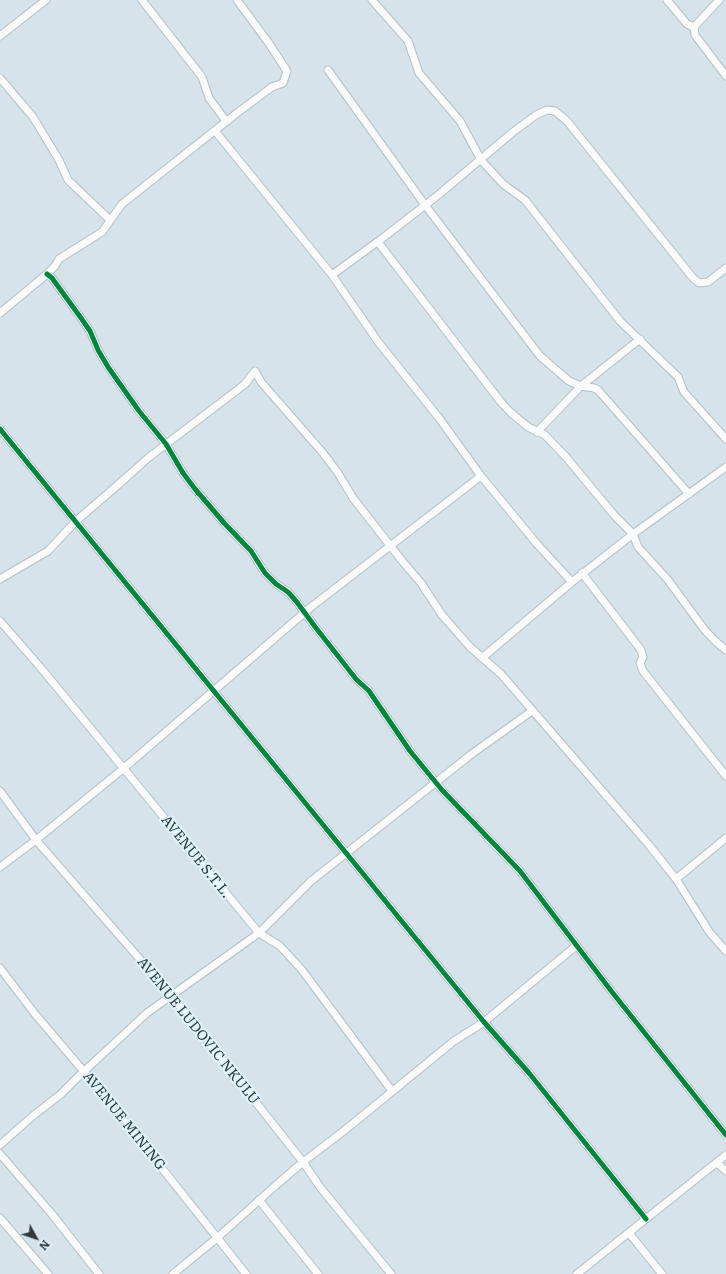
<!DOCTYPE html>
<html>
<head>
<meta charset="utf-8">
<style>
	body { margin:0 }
	#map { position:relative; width:726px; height:1274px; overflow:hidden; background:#d6e3ea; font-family:Literata,serif }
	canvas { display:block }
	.north { position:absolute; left:16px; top:1218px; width:40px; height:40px; -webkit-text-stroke:3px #dff3fc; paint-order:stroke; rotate:130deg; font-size:11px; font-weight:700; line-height:16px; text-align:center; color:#2f393d }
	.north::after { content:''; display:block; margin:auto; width:14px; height:18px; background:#2f393d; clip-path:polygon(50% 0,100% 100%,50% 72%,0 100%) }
</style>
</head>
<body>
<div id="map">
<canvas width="726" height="1274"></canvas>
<div class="north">N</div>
</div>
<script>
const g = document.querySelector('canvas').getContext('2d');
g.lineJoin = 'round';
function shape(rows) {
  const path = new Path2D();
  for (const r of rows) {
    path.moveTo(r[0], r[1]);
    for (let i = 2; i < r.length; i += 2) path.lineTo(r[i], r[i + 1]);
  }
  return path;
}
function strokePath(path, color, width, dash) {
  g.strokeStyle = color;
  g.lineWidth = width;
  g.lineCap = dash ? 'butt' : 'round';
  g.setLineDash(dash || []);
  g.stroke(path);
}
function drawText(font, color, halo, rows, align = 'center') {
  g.font = font + ' Literata,serif';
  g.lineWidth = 4;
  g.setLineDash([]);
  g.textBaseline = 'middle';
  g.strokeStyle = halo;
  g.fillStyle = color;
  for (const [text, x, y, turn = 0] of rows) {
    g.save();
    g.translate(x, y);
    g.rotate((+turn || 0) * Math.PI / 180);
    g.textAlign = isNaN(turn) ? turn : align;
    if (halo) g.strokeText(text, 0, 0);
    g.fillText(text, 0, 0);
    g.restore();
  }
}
const minor = shape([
	[142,0,202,77,209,98,226,121],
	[372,0,408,41,419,73,460,121,481,160,503,184,525,200,620,321,678,377,684,392,726,439],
	[667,0,687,24,694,27,695,35,726,76],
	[694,27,719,0],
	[0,36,46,0],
	[328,70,425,205,540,356,569,381,581,386,594,388,598,390,689,494],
	[0,78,33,117,59,160,68,180,110,220],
	[215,131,332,275,379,343,439,418,481,476,537,544,572,582],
	[378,242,500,401,510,412,528,427,545,435,566,457,614,515,633,534,638,547,668,580,704,629,714,640,726,650],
	[47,274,52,278,81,318,90,331,98,350,108,367,139,411,166,444,183,473,195,489,225,524,251,551,265,573,276,584,288,592,296,601,316,628,356,679,369,691,410,751,442,790,520,871,612,992,726,1135],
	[332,275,384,237,437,196,513,132,536,115,547,110,555,111,567,121,693,278,699,283,708,282,726,268],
	[0,313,47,274,55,266,59,259,102,232,122,204,237,113,272,87,283,83,287,71,268,42,237,0],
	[0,429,484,1022,529,1073,646,1219],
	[537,432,581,386,640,339],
	[582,573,641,650,643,657,640,663,643,671,726,776],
	[0,579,48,551,76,521,119,484,148,458,236,391,245,384,255,371,261,382,323,453,338,473,353,498,403,562,421,583,442,615,470,647,501,674,649,845,676,879,710,933,726,951],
	[0,621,41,668,259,933,280,946,302,970,392,1091],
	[482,658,572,582,633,534,726,467],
	[0,791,36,840,172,996,303,1162,320,1187,391,1274],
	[0,867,36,840,124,768,311,607,481,476],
	[676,879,726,838],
	[0,968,35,1014,103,1094,246,1274],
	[0,1145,34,1115,61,1094,80,1075,147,1013,259,933,311,881,473,753,532,711],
	[0,1154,51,1213,99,1274],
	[717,1163,726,1171],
	[259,1200,318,1274],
	[0,1218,48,1274],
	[629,1233,662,1274],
	[173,1274,217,1238,275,1186,303,1162,345,1130,454,1041,484,1022,576,946],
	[577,1274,726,1155]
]);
const cycleway = shape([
	[47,274,52,278,81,318,90,331,98,350,108,367,139,411,166,444,183,473,195,489,225,524,251,551,265,573,276,584,288,592,296,601,316,628,356,679,369,691,410,751,442,790,520,871,612,992,726,1135],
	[0,429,484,1022,529,1073,646,1219]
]);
const streetNames = [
	["AVENUE S.T.L.",196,857,51],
	["AVENUE LUDOVIC NKULU",198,1031,51],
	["AVENUE MINING",124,1121,51]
];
strokePath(minor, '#b4bfc4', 9);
strokePath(minor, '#f9fbfc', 7);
strokePath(cycleway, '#00873e', 5);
drawText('14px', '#2f393d', '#dff3fc', streetNames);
</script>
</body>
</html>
